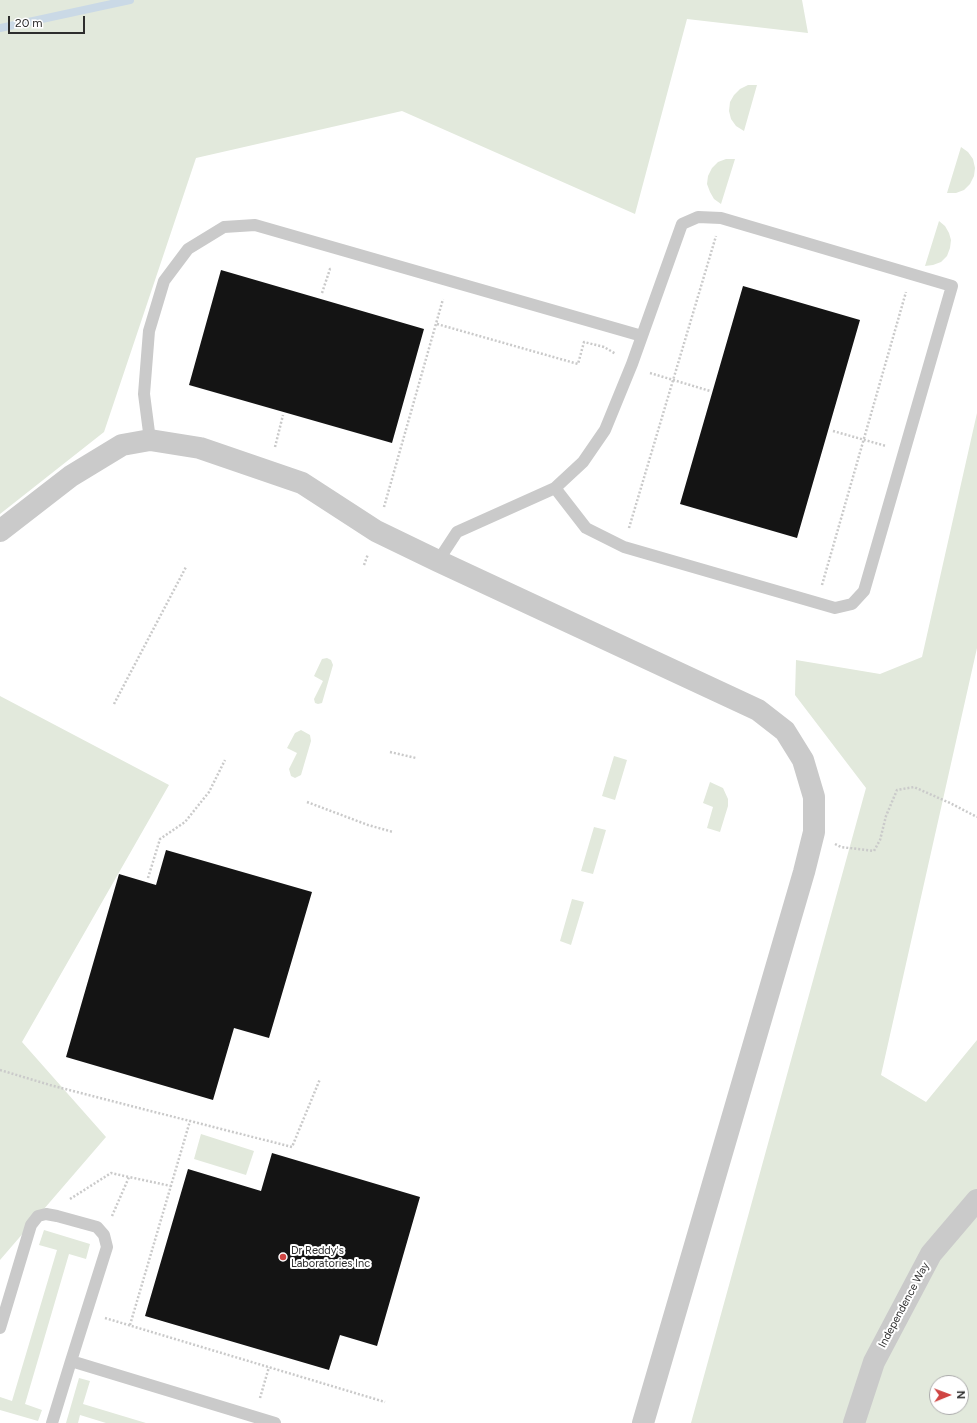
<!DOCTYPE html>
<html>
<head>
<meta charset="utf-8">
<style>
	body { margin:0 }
	#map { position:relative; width:977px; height:1423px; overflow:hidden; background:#fff; font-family:Figtree,sans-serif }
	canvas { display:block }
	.north { position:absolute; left:929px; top:1375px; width:40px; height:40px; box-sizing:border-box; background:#fff; border:1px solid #ababab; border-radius:50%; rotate:89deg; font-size:11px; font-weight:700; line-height:16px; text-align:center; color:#2d2d2d }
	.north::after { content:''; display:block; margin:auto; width:14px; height:18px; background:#cf4543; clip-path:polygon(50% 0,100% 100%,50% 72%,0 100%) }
	.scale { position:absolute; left:8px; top:16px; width:77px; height:18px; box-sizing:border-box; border:2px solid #2d2d2d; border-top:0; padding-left:5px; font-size:12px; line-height:14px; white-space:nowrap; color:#2d2d2d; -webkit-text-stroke:3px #fff; paint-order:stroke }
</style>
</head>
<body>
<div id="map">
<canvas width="977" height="1423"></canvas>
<div class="north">N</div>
<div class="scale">20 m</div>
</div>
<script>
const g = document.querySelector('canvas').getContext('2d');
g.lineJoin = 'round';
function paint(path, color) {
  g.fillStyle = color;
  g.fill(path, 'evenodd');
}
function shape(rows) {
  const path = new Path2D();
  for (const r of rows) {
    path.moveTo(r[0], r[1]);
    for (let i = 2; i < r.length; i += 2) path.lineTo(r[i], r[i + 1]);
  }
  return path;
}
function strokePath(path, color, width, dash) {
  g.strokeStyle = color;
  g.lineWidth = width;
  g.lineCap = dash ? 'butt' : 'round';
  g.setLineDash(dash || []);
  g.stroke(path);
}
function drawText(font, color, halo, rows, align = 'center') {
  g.font = font + ' Figtree,sans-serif';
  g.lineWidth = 4;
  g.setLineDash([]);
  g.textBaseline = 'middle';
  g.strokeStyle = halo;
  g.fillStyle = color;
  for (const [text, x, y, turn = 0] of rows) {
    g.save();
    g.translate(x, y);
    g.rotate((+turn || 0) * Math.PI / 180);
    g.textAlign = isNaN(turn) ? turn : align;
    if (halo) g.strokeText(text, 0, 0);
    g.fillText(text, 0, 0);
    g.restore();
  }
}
const green = shape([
	[0,0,802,0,808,33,687,19,635,214,402,111,196,158,104,432,0,514],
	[748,85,757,85,744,131,736,126,731,119,729,111,730,102,734,95,740,89],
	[961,147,968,152,973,159,975,168,974,176,970,184,964,190,956,193,947,193],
	[726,159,735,159,721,204,714,199,710,192,707,184,708,176,712,168,718,162],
	[939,221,945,226,949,233,951,240,950,248,947,256,941,262,933,265,925,266],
	[977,413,977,648,881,1075,926,1102,977,1040,977,1423,691,1423,866,788,795,695,796,660,880,674,922,657],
	[937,1383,961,1383,961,1407,937,1407],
	[327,658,331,660,333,665,322,703,318,704,315,703,314,699,323,681,314,676,322,659],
	[0,696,169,785,22,1042,106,1137,0,1260],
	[301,730,310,735,311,741,301,775,295,778,291,776,289,769,297,753,287,748,295,733],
	[614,756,627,760,615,800,602,796],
	[710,782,723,788,728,799,728,806,720,832,707,828,713,807,703,803],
	[594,827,606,830,593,874,581,871],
	[572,899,584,902,571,945,560,941],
	[201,1134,254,1151,246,1175,194,1159],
	[44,1230,90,1244,86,1259,69,1254,25,1404,42,1410,38,1421,0,1410,0,1397,12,1401,57,1250,39,1245],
	[79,1378,90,1381,83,1404,146,1423,106,1423,80,1415,78,1423,66,1423]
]);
const stream = shape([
	[0,28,130,0]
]);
const building = shape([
	[221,270,424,329,392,443,189,385],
	[743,286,860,320,797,538,680,504],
	[166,850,312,892,269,1038,234,1028,213,1100,66,1057,119,874,156,885],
	[272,1153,420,1197,377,1346,340,1335,329,1370,145,1316,188,1169,261,1191]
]);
const path = shape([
	[322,293,330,269,332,269],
	[437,324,578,364,584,342,604,347,616,354],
	[650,373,710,391],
	[833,431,886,446],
	[275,447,283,415],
	[384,507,443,299],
	[629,528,716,236],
	[364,565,368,554],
	[822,585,906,292],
	[114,704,186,567],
	[390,752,416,758],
	[307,802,368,825,393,832],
	[835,844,841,847,874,851,880,840,886,816,897,790,914,787,950,803,977,817],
	[148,878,160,839,185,822,209,792,225,760],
	[0,1070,50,1085,135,1107,292,1147,320,1079],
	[70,1199,111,1173,129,1177],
	[112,1216,129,1177,171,1186],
	[105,1318,385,1402],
	[130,1325,190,1121],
	[260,1398,269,1367]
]);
const lane = shape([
	[150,440,144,394,149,331,164,281,188,249,224,227,255,225,642,336],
	[438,561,457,532,555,488,583,462,605,430,632,364,682,224,698,217,721,218,952,286,864,591,852,604,835,608,624,547,586,528,555,488],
	[0,1328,31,1225,38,1216,46,1214,57,1216,97,1227,104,1235,107,1247,71,1361],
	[52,1423,71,1361,275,1423]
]);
const street = shape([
	[0,531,71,476,122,445,150,440,200,448,302,483,376,531,438,561,758,710,785,731,803,760,814,797,814,832,804,872,643,1423],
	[854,1423,874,1362,931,1254,977,1200]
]);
const markers = [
	[283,1257,4,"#cf4543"]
];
const poiNames = [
	["Dr Reddy's",291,1251],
	["Laboratories Inc",291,1264]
];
const streetNames = [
	["Independence Way",904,1305,-62]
];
paint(green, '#e2e9dc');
strokePath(stream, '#cad9e6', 8);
paint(building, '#141414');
strokePath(path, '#cacaca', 2.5, [2, 2]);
strokePath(lane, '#cacaca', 12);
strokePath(street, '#cacaca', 22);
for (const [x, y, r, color] of markers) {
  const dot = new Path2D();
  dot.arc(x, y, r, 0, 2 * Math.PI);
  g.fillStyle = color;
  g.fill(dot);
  strokePath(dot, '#fff', 1.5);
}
drawText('11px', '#2d2d2d', '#fff', poiNames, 'left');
drawText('11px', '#2d2d2d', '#fff', streetNames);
</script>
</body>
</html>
